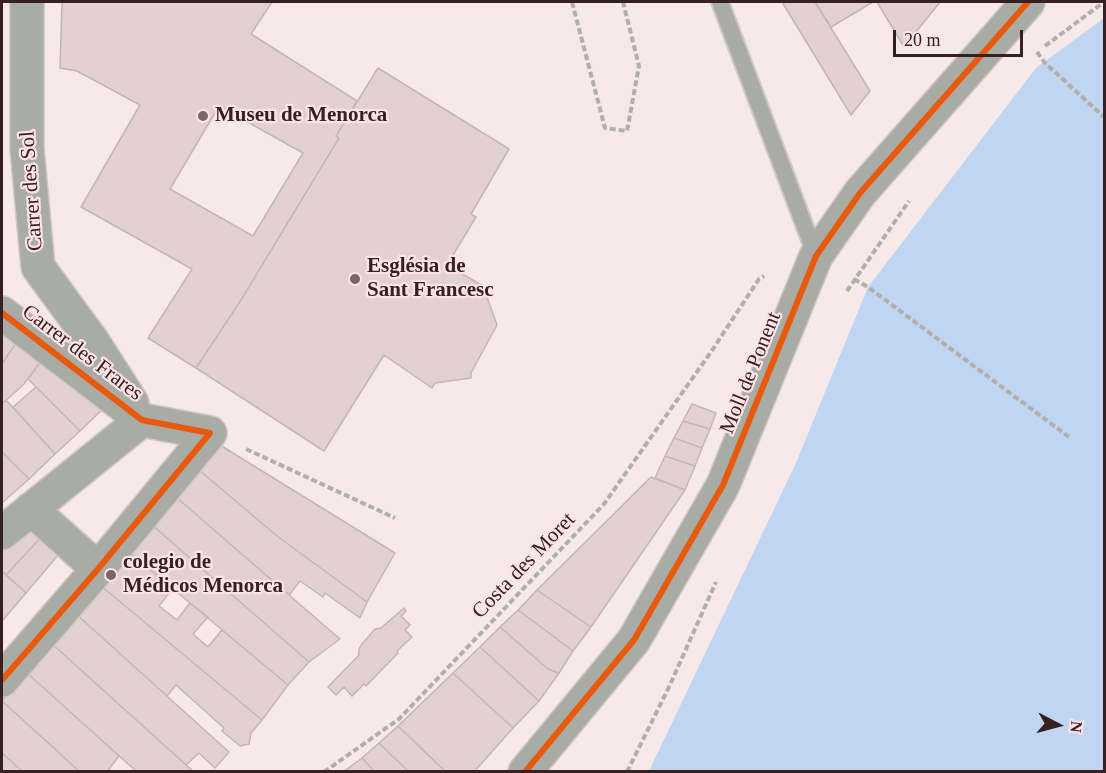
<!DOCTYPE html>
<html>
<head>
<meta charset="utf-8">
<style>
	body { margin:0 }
	#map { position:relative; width:1106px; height:773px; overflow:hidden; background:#f6e9ea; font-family:Georgia,serif }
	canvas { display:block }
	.frame { position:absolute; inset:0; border:3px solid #372023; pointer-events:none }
	.north { position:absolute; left:1028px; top:695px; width:60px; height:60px; -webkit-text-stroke:4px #fce3e5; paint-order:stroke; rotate:96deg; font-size:16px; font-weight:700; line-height:24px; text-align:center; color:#372023 }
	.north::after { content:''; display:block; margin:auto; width:21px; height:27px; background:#372023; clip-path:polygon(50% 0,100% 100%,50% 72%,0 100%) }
	.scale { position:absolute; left:893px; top:30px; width:130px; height:27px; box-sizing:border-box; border:3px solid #372023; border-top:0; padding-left:8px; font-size:18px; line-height:21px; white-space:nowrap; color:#372023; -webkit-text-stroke:4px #fce3e5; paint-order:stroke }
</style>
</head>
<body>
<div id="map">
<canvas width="1106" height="773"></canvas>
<div class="frame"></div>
<div class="north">N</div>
<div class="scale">20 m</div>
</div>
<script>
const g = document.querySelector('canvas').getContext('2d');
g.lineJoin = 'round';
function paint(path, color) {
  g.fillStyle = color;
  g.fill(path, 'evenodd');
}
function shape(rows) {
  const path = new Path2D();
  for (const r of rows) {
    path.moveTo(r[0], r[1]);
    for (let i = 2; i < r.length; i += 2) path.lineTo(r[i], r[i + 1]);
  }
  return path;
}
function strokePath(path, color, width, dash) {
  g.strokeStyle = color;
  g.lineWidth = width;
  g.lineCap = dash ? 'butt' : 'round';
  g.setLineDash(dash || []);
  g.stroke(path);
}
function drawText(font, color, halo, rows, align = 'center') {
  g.font = font + ' Georgia,serif';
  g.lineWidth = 4.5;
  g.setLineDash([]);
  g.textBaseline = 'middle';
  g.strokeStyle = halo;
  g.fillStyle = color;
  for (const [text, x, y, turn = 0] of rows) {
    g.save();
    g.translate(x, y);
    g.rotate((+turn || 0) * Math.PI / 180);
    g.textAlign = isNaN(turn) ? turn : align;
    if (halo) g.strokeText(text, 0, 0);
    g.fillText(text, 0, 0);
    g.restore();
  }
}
const water = shape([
	[1104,18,1104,771,649,771,796,463,868,287,1036,68]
]);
const building = shape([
	[62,2,272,2,251,34,357,101,336,136,339,138,241,300,196,368,148,338,192,269,81,207,140,105,77,71,60,68,62,2],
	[219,106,303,153,253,236,170,189,219,106],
	[782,2,815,2,870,91,851,115,782,2],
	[815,2,873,2,831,27,815,2],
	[877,2,940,2,904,47,877,2],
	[378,68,509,149,471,214,476,217,447,265,483,286,497,325,471,373,471,378,435,383,432,388,384,355,324,451,196,368,241,300,339,138,336,136,378,68],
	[2,325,20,337,2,364,2,325],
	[20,337,46,354,24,384,2,404,2,364,20,337],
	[46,354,107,405,80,431,28,379,46,354],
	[36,387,80,431,55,454,13,407,36,387],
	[6,400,55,454,29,479,2,452,2,404,6,400],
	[692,404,716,413,710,429,683,421,692,404],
	[683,421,710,429,702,448,674,438,683,421],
	[674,438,702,448,695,466,665,456,674,438],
	[220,445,395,553,367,602,277,536,199,470,220,445],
	[2,452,29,479,2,503,2,452],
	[665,456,695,466,685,490,655,478,665,456],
	[199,470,277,536,367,602,360,618,325,593,323,597,300,581,289,595,176,497,199,470],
	[651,477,685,490,591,627,537,590,651,477],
	[176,497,267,576,340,639,309,662,152,525,176,497],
	[28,518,46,532,6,575,2,571,2,546,28,518],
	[152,525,309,662,288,685,129,552,152,525],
	[46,532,64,548,26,593,6,575,46,532],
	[129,552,173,588,159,606,177,620,190,603,208,617,193,634,208,647,222,630,288,685,262,720,100,585,129,552],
	[2,571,26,593,2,621,2,571],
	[100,585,262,720,251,733,249,744,240,746,222,731,224,728,176,685,167,696,76,614,100,585],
	[537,590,591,627,573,651,518,610,537,590],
	[404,608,406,611,401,616,410,625,405,630,412,637,397,651,398,653,366,686,364,684,352,696,344,687,336,695,328,687,359,655,359,649,362,644,375,629,381,628,404,608],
	[518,610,573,651,559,673,548,669,500,627,518,610],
	[76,614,229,752,215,768,199,753,186,765,51,643,76,614],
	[500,627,548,669,559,673,539,701,480,647,500,627],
	[51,643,194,772,137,772,26,672,51,643],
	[480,647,539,701,513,728,453,673,480,647],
	[26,672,119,756,109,769,111,772,80,772,2,701,26,672],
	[453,673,513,728,474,772,446,772,398,726,453,673],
	[2,701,54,748,80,772,23,772,2,753,2,701],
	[398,726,430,757,446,772,409,772,379,743,398,726],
	[379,743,409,772,375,772,362,758,379,743],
	[2,753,23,772,2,772,2,753],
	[362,758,375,772,343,772,362,758]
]);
const path = shape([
	[572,2,605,128,627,131,639,66,623,2],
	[1045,46,1104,2],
	[1037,52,1044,62,1104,117],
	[854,279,868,287,1069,437],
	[847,291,909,201],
	[246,449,395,518],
	[324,772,399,719,604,504,713,349,759,279,764,276],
	[627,772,669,687,716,582]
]);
const service = shape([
	[720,2,816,256]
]);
const minor = shape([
	[27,2,27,149,38,267,93,342,132,403],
	[2,313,142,420,210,433,98,569,2,680],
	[31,509,98,569],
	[2,533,142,420]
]);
const tertiary = shape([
	[525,772,634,640,723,485,816,256,860,193,1028,2]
]);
const cycleway = shape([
	[2,313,142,420,210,433,98,569,2,680],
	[525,772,634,640,723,485,816,256,860,193,1028,2]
]);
const markers = [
	[203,116,6,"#7a6669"],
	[355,279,6,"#7a6669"],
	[111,575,6,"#7a6669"]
];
const poiNames = [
	["Museu de Menorca",215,116],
	["Església de",367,267],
	["Sant Francesc",367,291],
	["colegio de",123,563],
	["Médicos Menorca",123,587]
];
const streetNames = [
	["Carrer des Sol",32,191,-94],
	["Carrer des Frares",82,353,37],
	["Moll de Ponent",751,373,-68],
	["Costa des Moret",524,566,-46]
];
paint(water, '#bfd5f2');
paint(building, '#e2d1cf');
strokePath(building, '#c5b5b3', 1.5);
strokePath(service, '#d3c6c7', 20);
strokePath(minor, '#d3c6c7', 36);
strokePath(tertiary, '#d3c6c7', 36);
strokePath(path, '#b2aeab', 4, [6, 3]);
strokePath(service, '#a9aba5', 16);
strokePath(minor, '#a9aba5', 33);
strokePath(tertiary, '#a9aba5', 33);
strokePath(cycleway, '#e8590c', 6);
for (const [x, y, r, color] of markers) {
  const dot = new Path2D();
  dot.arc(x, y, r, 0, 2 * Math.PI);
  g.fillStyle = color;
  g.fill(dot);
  strokePath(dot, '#fce3e5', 2);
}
drawText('bold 21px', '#372023', '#fce3e5', poiNames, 'left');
drawText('21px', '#372023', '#fce3e5', streetNames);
</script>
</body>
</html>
